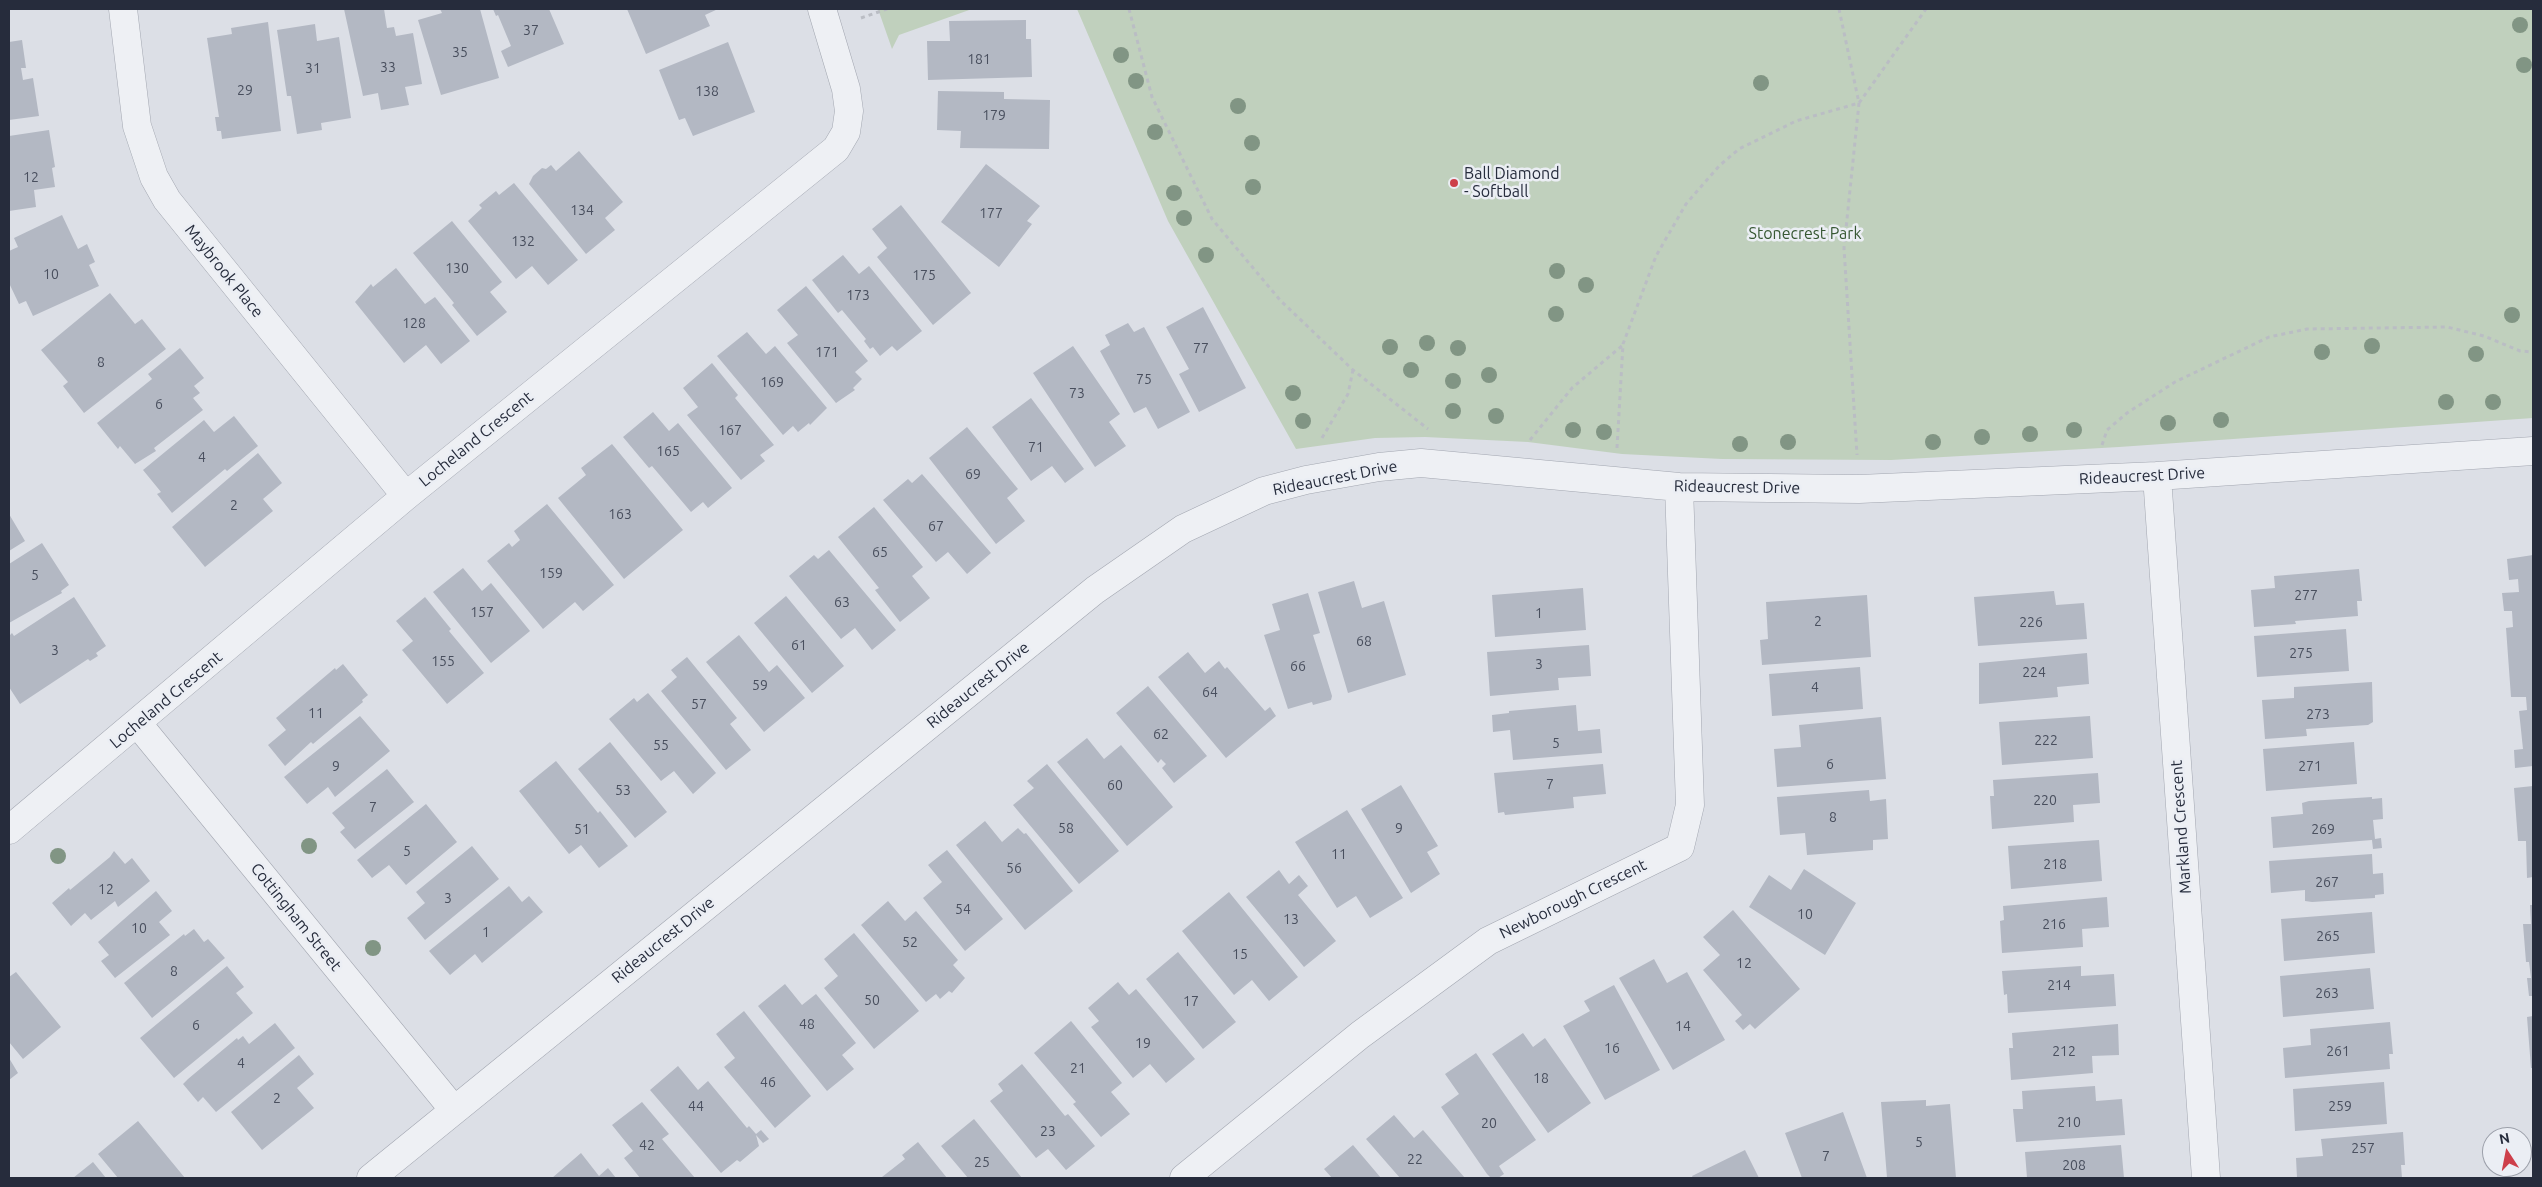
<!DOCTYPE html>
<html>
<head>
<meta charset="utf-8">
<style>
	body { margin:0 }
	#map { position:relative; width:2542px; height:1187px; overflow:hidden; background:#dcdfe6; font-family:Ubuntu,sans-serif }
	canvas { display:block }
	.frame { position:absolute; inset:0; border:10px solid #262c3c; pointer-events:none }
	.north { position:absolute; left:2482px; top:1127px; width:50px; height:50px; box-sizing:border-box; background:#ebeef4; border:1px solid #9ca0aa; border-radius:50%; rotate:349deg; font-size:14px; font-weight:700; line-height:20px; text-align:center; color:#262c3c }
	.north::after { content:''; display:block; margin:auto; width:18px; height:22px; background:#cd3f4a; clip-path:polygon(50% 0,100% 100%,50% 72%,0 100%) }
</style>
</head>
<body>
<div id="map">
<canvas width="2542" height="1187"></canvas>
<div class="frame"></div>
<div class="north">N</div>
</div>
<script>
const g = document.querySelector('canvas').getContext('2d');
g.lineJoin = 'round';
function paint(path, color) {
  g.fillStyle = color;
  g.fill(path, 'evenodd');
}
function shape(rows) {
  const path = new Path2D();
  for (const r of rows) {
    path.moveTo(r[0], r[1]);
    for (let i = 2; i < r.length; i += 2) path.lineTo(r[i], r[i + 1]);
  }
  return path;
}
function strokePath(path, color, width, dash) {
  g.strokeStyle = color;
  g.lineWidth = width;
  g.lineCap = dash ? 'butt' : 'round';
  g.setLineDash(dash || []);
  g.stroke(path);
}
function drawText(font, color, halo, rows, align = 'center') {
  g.font = font + ' Ubuntu,sans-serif';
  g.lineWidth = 5;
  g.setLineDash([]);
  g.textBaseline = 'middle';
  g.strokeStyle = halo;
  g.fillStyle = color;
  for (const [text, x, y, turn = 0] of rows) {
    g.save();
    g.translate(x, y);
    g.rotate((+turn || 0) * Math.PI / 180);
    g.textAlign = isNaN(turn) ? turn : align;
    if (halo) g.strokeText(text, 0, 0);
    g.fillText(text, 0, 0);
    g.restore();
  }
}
const green = shape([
	[878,9,972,9,899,35,892,49],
	[1077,9,2533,9,2533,418,2119,447,1891,460,1722,459,1622,454,1528,442,1425,437,1375,438,1296,449,1168,221]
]);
const building = shape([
	[344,9,384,9,387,28,394,27,396,36,413,33,422,84,405,87,409,105,381,110,378,93,363,96],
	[440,9,480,9,499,78,441,95,418,20,442,13],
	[493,9,549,9,564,44,508,67,501,51,511,46,498,15,496,16],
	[627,9,718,9,705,15,710,26,646,54],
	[1026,20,1026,39,1031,39,1032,77,928,80,927,41,950,41,949,21],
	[268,22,281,131,222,139,221,131,217,131,215,117,219,117,207,38,232,34,231,28],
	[315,24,317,41,339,37,351,118,321,123,322,130,297,134,291,96,287,96,277,30],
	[22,40,26,68,21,68,23,80,33,78,39,116,9,120,9,42],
	[728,42,755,112,693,136,685,118,679,120,659,70],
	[938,91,1004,92,1004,99,1050,100,1049,149,960,148,961,131,937,130],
	[49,130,55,167,52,168,55,187,34,190,36,207,9,211,9,136],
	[579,151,623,202,605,218,615,230,586,254,529,184,533,176,542,168,546,169,551,165,556,171],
	[986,164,1040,206,1027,221,1032,224,999,267,941,222],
	[514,183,578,260,548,285,532,266,516,279,468,221,482,208,479,205,496,191,499,195],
	[901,205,971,293,933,325,877,257,887,248,872,229],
	[62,215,78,249,87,244,95,262,89,265,99,286,33,316,26,301,19,304,9,283,9,251,18,247,14,238],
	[452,221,502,282,490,292,507,312,477,336,452,305,454,303,413,253],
	[843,255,859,274,869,266,922,331,897,351,892,346,880,356,873,347,870,349,864,341,866,339,842,310,838,313,812,280],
	[396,268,425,304,435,297,470,341,441,364,426,345,404,363,355,302,371,284,373,287],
	[806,286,868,361,855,372,862,379,853,388,855,390,836,403,787,343,798,335,777,310],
	[110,293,135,324,142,319,166,349,84,413,63,386,68,382,41,350],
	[1203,307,1246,388,1199,412,1179,374,1189,369,1166,327],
	[1128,323,1134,332,1144,327,1190,412,1158,429,1146,407,1134,413,1100,351,1110,345,1105,335],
	[747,332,766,354,775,346,827,408,810,425,809,423,798,432,793,426,783,435,717,356],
	[1073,346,1120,414,1109,422,1126,446,1095,467,1033,373],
	[180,348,204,378,194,386,200,393,193,398,203,410,154,448,156,451,135,464,120,446,118,449,97,423,152,379,148,374],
	[712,363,738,395,735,398,774,445,760,455,765,461,741,480,687,415,698,407,683,388],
	[1031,398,1084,469,1065,483,1052,466,1031,481,992,427],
	[653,412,669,431,678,423,732,488,708,508,703,502,691,512,652,466,649,468,623,437],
	[234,416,258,446,227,471,225,469,172,513,157,494,161,492,143,470,204,420,214,432],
	[967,427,1018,489,1007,498,1025,521,996,544,929,458],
	[612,444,683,530,624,579,558,498,586,475,581,468],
	[258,453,282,483,263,499,273,511,205,567,172,527],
	[922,474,991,553,967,574,948,552,936,562,883,500,908,479,912,483],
	[547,504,614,585,583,611,575,602,543,629,487,561,509,543,512,547,520,540,514,531],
	[874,507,923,567,912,576,930,598,900,622,875,590,879,588,838,537],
	[9,514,25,541,9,551],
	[42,543,69,585,61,591,62,593,9,623,9,564],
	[829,550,896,630,872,650,855,628,841,639,789,576,814,555,818,559],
	[2533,555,2533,766,2515,768,2514,750,2523,749,2519,711,2527,710,2526,697,2511,697,2506,628,2513,627,2512,611,2504,611,2502,593,2519,592,2518,579,2509,580,2507,559],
	[463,568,482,591,491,583,530,631,491,663,433,592],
	[2359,569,2362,601,2357,601,2358,616,2295,621,2296,624,2254,627,2251,590,2275,588,2274,576],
	[1354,581,1362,608,1384,601,1406,675,1348,693,1318,592],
	[1583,588,1586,630,1495,637,1492,595],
	[2054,591,2056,605,2084,603,2087,639,1978,646,1974,597],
	[1308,593,1320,633,1313,635,1332,696,1331,700,1313,705,1312,702,1288,709,1264,635,1280,630,1272,604],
	[1867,595,1871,657,1762,665,1760,640,1768,639,1766,602],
	[786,596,844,666,812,693,754,623],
	[74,597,106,646,96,653,98,656,90,661,88,659,20,704,9,687,9,636,12,633,14,636],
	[425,597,451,629,449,631,484,673,447,704,402,650,413,641,396,621],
	[2346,629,2349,671,2257,677,2254,636],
	[739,635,769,672,777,665,805,698,764,732,706,662],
	[1589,645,1591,676,1558,678,1559,690,1490,696,1487,652],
	[1188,652,1205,673,1219,661,1225,669,1227,667,1265,711,1270,707,1276,716,1226,758,1158,677],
	[2087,653,2089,684,2057,687,2058,697,1979,704,1979,663],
	[687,657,737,718,730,724,751,750,726,770,661,691,677,677,671,670],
	[343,664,368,695,362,700,363,702,313,744,311,742,285,766,268,745,286,730,276,718,335,668,336,670],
	[1860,667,1863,709,1772,716,1769,674],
	[2372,682,2373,722,2368,725,2306,729,2307,736,2265,739,2262,700,2294,698,2294,687],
	[1148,686,1207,756,1174,783,1162,768,1166,764,1161,759,1158,763,1116,713],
	[648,693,716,773,693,794,674,771,661,781,609,719,634,698,637,702],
	[1576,705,1578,731,1600,729,1602,753,1513,760,1510,730,1493,732,1492,715,1509,713,1509,711],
	[360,716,390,751,335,797,328,787,307,804,284,777],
	[2090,716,2093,758,2002,765,1999,722],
	[1881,717,1886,779,1777,787,1774,749,1801,747,1799,725],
	[1087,738,1104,759,1121,745,1173,807,1127,846,1057,762],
	[610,742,667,812,635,838,578,769],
	[2354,742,2357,784,2266,791,2263,749],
	[556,761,598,813,600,811,628,846,599,868,581,845,569,854,519,791],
	[1047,764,1119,851,1079,884,1013,805,1034,788,1027,781],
	[1603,764,1606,794,1573,797,1574,808,1505,815,1504,812,1498,813,1494,773],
	[387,769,414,802,355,849,340,832,345,828,332,813],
	[2098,773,2100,803,2073,805,2074,822,1992,829,1990,796,1994,796,1993,780],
	[1401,785,1438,846,1427,852,1440,874,1411,893,1361,809],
	[2533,786,2533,877,2527,878,2526,841,2518,841,2514,788],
	[1869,790,1870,801,1886,799,1888,839,1873,840,1873,850,1807,855,1805,833,1780,835,1777,797],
	[2372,797,2372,799,2382,798,2383,819,2373,820,2375,839,2381,838,2382,848,2373,849,2372,840,2273,848,2271,817,2303,814,2302,803,2309,801],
	[426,804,457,842,406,885,389,865,372,878,357,860],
	[1347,810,1403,898,1370,918,1356,896,1337,908,1295,842],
	[985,821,1002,842,1018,828,1024,834,1026,833,1073,891,1025,930,956,845],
	[2099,840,2102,881,2011,889,2008,846],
	[472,846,499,879,425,940,407,918,425,903,416,892],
	[947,850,1003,919,965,951,923,898,942,882,928,865],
	[114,851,125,864,132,858,150,881,118,907,115,901,91,920,85,913,71,926,52,903,69,888,70,890,110,857],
	[2372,854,2373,874,2383,873,2384,894,2375,895,2375,898,2312,902,2305,901,2305,890,2271,893,2269,861],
	[1804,869,1856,903,1825,955,1749,907,1769,875,1791,890],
	[1279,870,1289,884,1299,875,1308,886,1298,895,1336,941,1304,967,1246,897],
	[509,886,522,902,529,896,543,912,482,963,475,954,450,975,429,951],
	[156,891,172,911,159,922,170,935,115,978,101,961,109,955,98,942],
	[1229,892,1298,977,1269,1001,1252,980,1234,995,1182,931],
	[2107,897,2109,927,2082,929,2083,947,2002,953,2000,921,2004,920,2003,906],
	[888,901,905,921,916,911,958,960,953,965,965,978,952,993,949,991,940,999,936,994,926,1002,861,925],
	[2530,905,2533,905,2533,996,2529,996,2527,978,2531,978,2529,962,2526,962,2523,924,2531,924],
	[1733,910,1800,989,1755,1029,1750,1024,1743,1030,1735,1021,1742,1015,1703,970,1720,955,1703,937],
	[2372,912,2375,953,2284,961,2281,919],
	[194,929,204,942,208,939,225,958,152,1018,124,983,184,934,185,936],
	[854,933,919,1011,874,1049,824,988,838,976,824,959],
	[1178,952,1236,1022,1203,1049,1146,979],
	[1654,959,1667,983,1687,972,1725,1040,1673,1070,1619,978],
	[227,966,244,987,236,993,253,1013,174,1078,140,1038],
	[2081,966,2081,976,2114,974,2116,1006,2008,1013,2007,994,2004,995,2002,971],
	[2370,968,2374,1009,2283,1017,2280,976],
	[16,972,61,1027,23,1059,9,1042,9,977],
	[1118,982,1129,995,1136,989,1195,1059,1166,1083,1150,1064,1133,1078,1091,1027,1099,1021,1088,1008],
	[785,984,802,1005,816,994,856,1043,842,1055,854,1069,827,1091,758,1006],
	[1614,985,1660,1070,1605,1100,1563,1026,1590,1011,1584,1001],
	[744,1011,811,1096,775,1128,724,1067,735,1058,716,1034],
	[2533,1016,2533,1068,2531,1068,2527,1017],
	[1071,1021,1122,1083,1111,1092,1130,1114,1101,1137,1073,1104,1076,1102,1034,1053],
	[2390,1022,2393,1054,2389,1054,2390,1069,2285,1078,2283,1048,2311,1045,2310,1029],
	[275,1023,295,1048,216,1112,203,1097,198,1102,183,1084,188,1079,237,1038,238,1040,243,1036,249,1044],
	[2118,1024,2119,1055,2092,1056,2093,1073,2011,1080,2009,1048,2013,1048,2012,1033],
	[1523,1033,1533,1047,1545,1038,1591,1103,1548,1133,1492,1054],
	[1476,1053,1536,1140,1499,1166,1504,1174,1498,1178,1491,1178,1487,1174,1441,1107,1459,1094,1445,1074],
	[299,1055,314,1074,297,1088,314,1108,262,1150,231,1112],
	[9,1058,18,1073,9,1080],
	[1022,1064,1065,1116,1068,1114,1095,1146,1066,1170,1048,1149,1036,1158,990,1101,1003,1091,998,1084],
	[678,1066,698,1090,708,1081,747,1128,749,1126,756,1134,761,1130,769,1139,763,1143,756,1135,759,1146,740,1162,737,1160,721,1173,650,1090],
	[2384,1082,2387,1124,2295,1131,2293,1089],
	[2095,1086,2096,1101,2122,1099,2125,1135,2016,1142,2013,1109,2023,1109,2022,1091],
	[1926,1100,1926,1106,1950,1104,1956,1178,1887,1178,1881,1102],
	[642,1102,669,1134,662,1139,695,1178,640,1178,624,1158,633,1151,612,1125],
	[1843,1112,1867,1178,1802,1178,1785,1133],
	[1394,1115,1414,1138,1423,1130,1465,1178,1400,1178,1366,1139],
	[974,1119,1022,1178,968,1178,941,1146],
	[138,1121,185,1178,118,1178,98,1154],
	[2403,1132,2405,1165,2401,1165,2402,1178,2297,1178,2296,1158,2323,1156,2321,1139],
	[918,1142,947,1178,883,1178,882,1177,905,1159,902,1155],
	[1353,1145,1381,1178,1332,1178,1324,1169],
	[2121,1145,2124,1178,2027,1178,2025,1152],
	[1745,1150,1759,1178,1693,1178,1692,1176],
	[581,1153,599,1176,608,1168,616,1178,552,1178],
	[93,1162,106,1178,73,1178]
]);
const path = shape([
	[1129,9,1152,97,1212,219,1280,300,1353,370,1428,429],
	[1839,9,1859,103,1844,248,1857,455],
	[861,18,887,9],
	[1322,438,1348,394,1353,370],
	[1530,440,1572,388,1623,345],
	[2102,445,2107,430,2127,413,2175,382,2269,337,2307,329,2447,327,2484,336,2520,351,2533,352],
	[1617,448,1623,344,1656,256,1686,204,1719,166,1739,149,1796,121,1859,103,1926,9]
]);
const minor = shape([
	[123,9,137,126,154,177,167,200,406,496],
	[2157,476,2206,1178],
	[138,724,454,1110],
	[9,830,406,496,836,149,846,132,849,111,846,89,822,9],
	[371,1178,1095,590,1183,529,1264,491,1306,480,1379,467,1421,463,1679,487,1859,489,2157,476,2533,451],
	[1184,1178,1360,1035,1488,941,1680,847,1690,805,1679,487]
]);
const trees = [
	[2520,25],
	[1121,55],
	[2524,65],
	[1136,81],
	[1761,83],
	[1238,106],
	[1155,132],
	[1252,143],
	[1253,187],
	[1174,193],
	[1184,218],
	[1206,255],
	[1557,271],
	[1586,285],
	[1556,314],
	[2512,315],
	[1427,343],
	[2372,346],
	[1390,347],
	[1458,348],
	[2322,352],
	[2476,354],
	[1411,370],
	[1489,375],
	[1453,381],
	[1293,393],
	[2446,402],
	[2493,402],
	[1453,411],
	[1496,416],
	[2221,420],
	[1303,421],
	[2168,423],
	[1573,430],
	[2074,430],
	[1604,432],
	[2030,434],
	[1982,437],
	[1788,442],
	[1933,442],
	[1740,444],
	[309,846],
	[58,856],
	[373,948]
];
const markers = [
	[1454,183,5,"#cd3f4a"]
];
const numberNames = [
	["37",531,30],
	["35",460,52],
	["181",979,59],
	["33",388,67],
	["31",313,68],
	["29",245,90],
	["138",707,91],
	["179",994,115],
	["12",31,177],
	["134",582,210],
	["177",991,213],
	["132",523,241],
	["130",457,268],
	["10",51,274],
	["175",924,275],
	["173",858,295],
	["128",414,323],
	["77",1201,348],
	["171",827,352],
	["8",101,362],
	["75",1144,379],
	["169",772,382],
	["73",1077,393],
	["6",159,404],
	["167",730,430],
	["71",1036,447],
	["165",668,451],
	["4",202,457],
	["69",973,474],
	["2",234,505],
	["163",620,514],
	["67",936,526],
	["65",880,552],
	["159",551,573],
	["5",35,575],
	["277",2306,595],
	["63",842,602],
	["157",482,612],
	["1",1539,613],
	["2",1818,621],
	["226",2031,622],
	["68",1364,641],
	["61",799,645],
	["3",55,650],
	["275",2301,653],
	["155",443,661],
	["3",1539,664],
	["66",1298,666],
	["224",2034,672],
	["59",760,685],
	["4",1815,687],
	["64",1210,692],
	["57",699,704],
	["11",316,713],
	["273",2318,714],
	["62",1161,734],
	["222",2046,740],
	["5",1556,743],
	["55",661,745],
	["6",1830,764],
	["9",336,766],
	["271",2310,766],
	["7",1550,784],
	["60",1115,785],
	["53",623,790],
	["220",2045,800],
	["7",373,807],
	["8",1833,817],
	["58",1066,828],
	["9",1399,828],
	["51",582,829],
	["269",2323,829],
	["5",407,851],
	["11",1339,854],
	["218",2055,864],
	["56",1014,868],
	["267",2327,882],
	["12",106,889],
	["3",448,898],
	["54",963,909],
	["10",1805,914],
	["13",1291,919],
	["216",2054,924],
	["10",139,928],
	["1",486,932],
	["265",2328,936],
	["52",910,942],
	["15",1240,954],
	["12",1744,963],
	["8",174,971],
	["214",2059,985],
	["263",2327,993],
	["50",872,1000],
	["17",1191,1001],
	["48",807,1024],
	["6",196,1025],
	["14",1683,1026],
	["19",1143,1043],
	["16",1612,1048],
	["212",2064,1051],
	["261",2338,1051],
	["4",241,1063],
	["21",1078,1068],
	["18",1541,1078],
	["46",768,1082],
	["2",277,1098],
	["44",696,1106],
	["259",2340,1106],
	["210",2069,1122],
	["20",1489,1123],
	["23",1048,1131],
	["5",1919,1142],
	["42",647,1145],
	["257",2363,1148],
	["7",1826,1156],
	["22",1415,1159],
	["25",982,1162],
	["208",2074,1165]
];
const poiNames = [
	["Ball Diamond",1464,174],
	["- Softball",1464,192]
];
const parkNames = [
	["Stonecrest Park",1805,234]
];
const streetNames = [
	["Maybrook Place",224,271,51],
	["Locheland Crescent",476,439,-39],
	["Rideaucrest Drive",2142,476,-3],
	["Rideaucrest Drive",1335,478,-11],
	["Rideaucrest Drive",1737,487,1],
	["Rideaucrest Drive",978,685,-39],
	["Locheland Crescent",166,700,-40],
	["Markland Crescent",2181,827,-94],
	["Newborough Crescent",1573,899,-26],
	["Cottingham Street",296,917,51],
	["Rideaucrest Drive",663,940,-39]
];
paint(green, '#c0d0bd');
paint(building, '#b3b8c3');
strokePath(minor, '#a2a6b0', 29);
strokePath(path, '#babdc4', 3, [4, 4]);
strokePath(minor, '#eef0f4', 28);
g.fillStyle = '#819584';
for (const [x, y] of trees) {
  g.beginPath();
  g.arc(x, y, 8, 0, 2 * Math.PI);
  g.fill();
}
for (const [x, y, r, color] of markers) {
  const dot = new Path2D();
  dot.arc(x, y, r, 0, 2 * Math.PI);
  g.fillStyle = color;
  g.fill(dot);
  strokePath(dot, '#ebeef4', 2);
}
drawText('14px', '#494f5e', null, numberNames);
drawText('16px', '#262c3c', '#ebeef4', poiNames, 'left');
drawText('16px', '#375833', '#ebeef4', parkNames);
drawText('16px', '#262c3c', '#ebeef4', streetNames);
</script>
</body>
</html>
